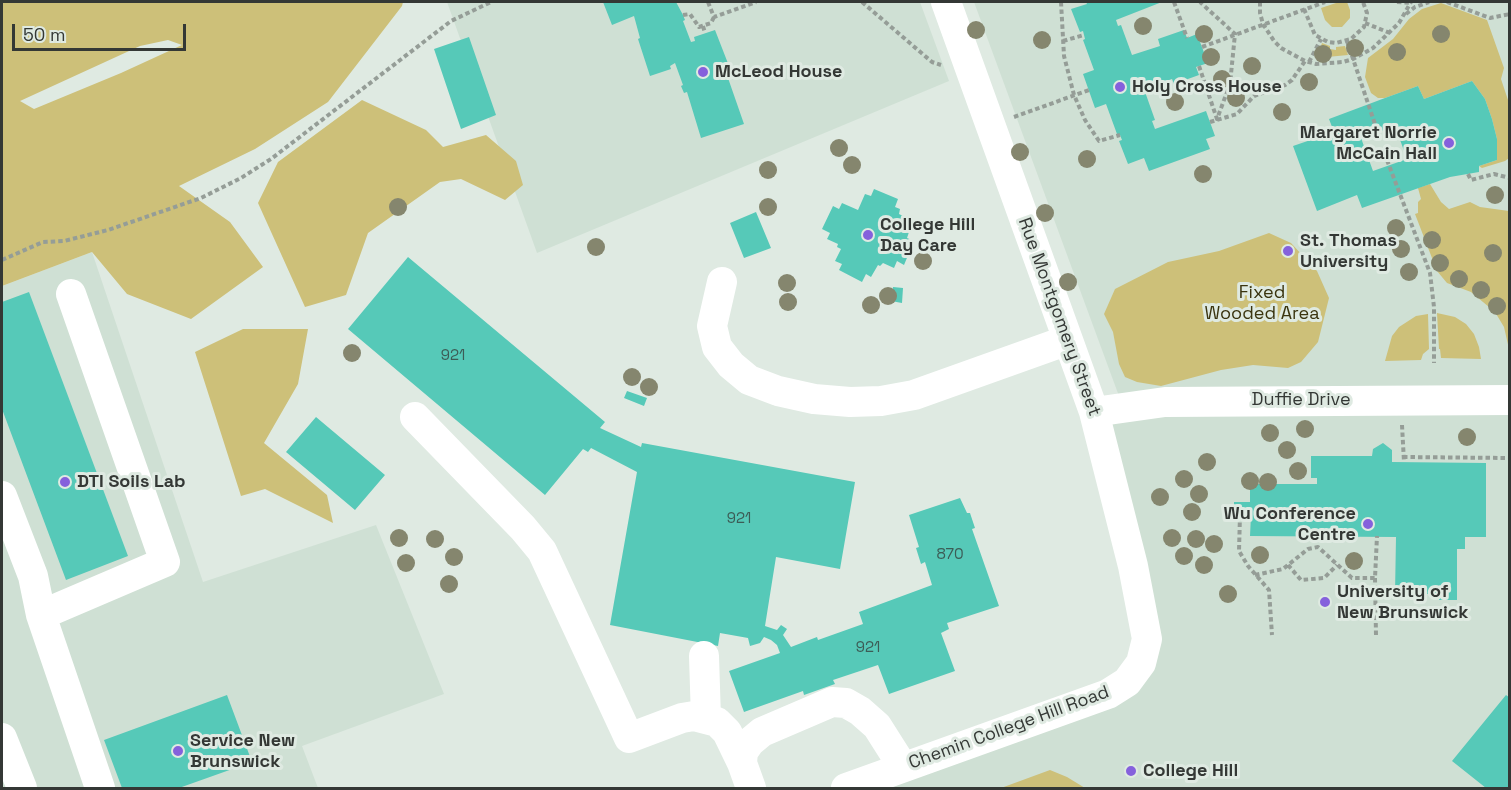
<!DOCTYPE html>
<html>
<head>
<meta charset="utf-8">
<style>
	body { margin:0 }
	#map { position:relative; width:1511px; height:790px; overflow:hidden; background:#dfeae2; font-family:"Space Grotesk",sans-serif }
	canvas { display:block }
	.frame { position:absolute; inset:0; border:3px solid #343835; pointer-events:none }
	.scale { position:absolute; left:12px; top:24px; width:174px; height:27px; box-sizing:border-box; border:3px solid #343835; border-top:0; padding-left:8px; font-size:18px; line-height:21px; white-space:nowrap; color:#343835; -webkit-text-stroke:4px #dfeae2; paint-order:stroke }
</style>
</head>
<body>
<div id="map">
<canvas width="1511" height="790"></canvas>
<div class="frame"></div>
<div class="scale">50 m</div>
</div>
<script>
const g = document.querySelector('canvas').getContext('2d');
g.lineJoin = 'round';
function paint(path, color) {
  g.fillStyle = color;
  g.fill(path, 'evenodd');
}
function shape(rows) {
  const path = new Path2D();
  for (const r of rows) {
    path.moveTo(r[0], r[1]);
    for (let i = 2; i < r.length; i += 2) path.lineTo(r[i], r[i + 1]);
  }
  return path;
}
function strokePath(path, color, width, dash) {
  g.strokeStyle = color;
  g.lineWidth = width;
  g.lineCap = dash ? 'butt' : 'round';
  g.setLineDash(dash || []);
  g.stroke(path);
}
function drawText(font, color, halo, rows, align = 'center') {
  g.font = font + ' "Space Grotesk",sans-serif';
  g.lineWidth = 6;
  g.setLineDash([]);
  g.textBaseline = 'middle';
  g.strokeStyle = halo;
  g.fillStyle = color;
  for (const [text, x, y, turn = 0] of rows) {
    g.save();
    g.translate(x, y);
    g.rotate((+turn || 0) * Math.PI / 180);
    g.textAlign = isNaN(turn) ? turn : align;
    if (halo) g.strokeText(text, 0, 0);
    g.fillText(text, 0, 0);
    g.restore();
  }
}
const built = shape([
	[447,2,920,2,949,81,537,253],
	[974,2,1509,2,1509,788,850,788,1108,694,1141,663,1094,412,1123,407],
	[92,252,203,582,376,525,444,694,302,746,318,788,2,788,2,286]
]);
const green = shape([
	[6,2,403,2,402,6,328,102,255,149,179,186,230,222,263,267,191,319,127,294,92,252,2,286,2,3],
	[168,40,182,45,121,73,34,109,20,101,140,46],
	[1339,2,1347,2,1350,10,1350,18,1342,27,1332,27,1325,20,1321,8],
	[1441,3,1487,20,1504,68,1501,79,1509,103,1509,158,1505,161,1482,168,1479,166,1497,160,1497,139,1492,119,1485,99,1472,81,1424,99,1418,86,1385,98,1378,98,1371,93,1365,77,1368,58,1393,39,1409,19,1422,9],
	[1322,43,1330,46,1330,49,1336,50,1336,47,1345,46,1348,55,1317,58],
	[362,100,426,130,443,147,486,135,516,161,523,185,505,200,461,179,440,182,368,233,346,295,305,307,258,203,278,162],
	[1430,184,1441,202,1449,209,1470,202,1480,207,1509,211,1509,349,1504,327,1495,312,1471,292,1447,283,1437,271,1415,214,1418,213,1418,202,1421,199,1418,188],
	[1269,233,1291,243,1317,271,1329,298,1318,342,1301,362,1288,368,1253,365,1221,370,1161,386,1137,382,1125,377,1119,364,1113,332,1104,314,1115,289,1168,262,1219,251],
	[1437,313,1455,317,1466,324,1474,334,1479,347,1481,359,1441,358,1440,349,1439,349],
	[1428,314,1429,349,1423,354,1421,360,1385,361,1392,336,1399,327,1416,316],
	[243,329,308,329,298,384,264,443,327,495,333,523,265,489,241,496,195,352],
	[1050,770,1067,777,1085,788,1001,788]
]);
const building = shape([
	[603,2,676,2,683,15,685,20,683,21,691,42,695,41,694,37,715,30,729,66,726,68,729,77,728,78,744,124,701,138,687,92,684,93,681,86,683,85,675,63,670,66,671,69,650,76,638,39,640,38,634,16,612,25],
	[1086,2,1162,2,1116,20,1118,26,1121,25,1132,55,1160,46,1158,39,1184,30,1187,38,1197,34,1208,63,1196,67,1199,75,1174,84,1172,79,1144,89,1155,120,1152,121,1155,129,1206,111,1215,136,1206,139,1210,149,1149,171,1144,158,1128,164,1119,141,1122,140,1120,135,1117,134,1106,104,1095,108,1083,74,1094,70,1083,40,1085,39,1083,31,1080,32,1071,9,1087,4],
	[469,37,496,115,461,129,434,49],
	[1472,81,1485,99,1492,119,1497,139,1497,160,1479,166,1479,172,1450,177,1362,208,1357,195,1317,211,1293,146,1334,132,1329,119,1385,98,1418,86,1424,99],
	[1395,126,1407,159,1373,171,1361,138],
	[874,189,898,199,895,207,900,209,899,214,903,216,906,225,905,230,909,232,907,238,914,241,904,265,897,261,894,268,883,263,880,266,878,265,871,277,866,274,862,282,839,270,842,264,835,261,841,249,837,247,838,244,827,239,830,233,822,229,833,206,839,209,842,203,858,210,865,194,871,196],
	[756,212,771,248,744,258,730,223],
	[408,257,605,422,600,428,641,447,642,443,855,482,840,569,776,557,765,626,777,630,781,625,787,629,783,635,791,647,817,637,818,640,863,624,859,612,932,585,925,562,921,564,916,548,919,547,909,515,960,498,967,513,970,513,975,528,972,529,999,606,947,623,949,629,941,633,955,671,889,694,878,665,833,680,835,684,804,695,803,691,744,712,729,671,780,653,777,645,771,640,764,637,760,643,750,646,748,638,720,633,718,646,610,625,637,472,591,448,588,452,583,449,545,495,348,329],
	[893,287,903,288,902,303,891,301],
	[29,292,128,556,66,580,2,409,2,302],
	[627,391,647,398,644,406,624,398],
	[316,417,385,475,355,510,286,452],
	[1383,443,1392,450,1392,462,1486,463,1486,537,1465,537,1465,549,1457,549,1457,600,1439,600,1439,594,1395,594,1396,537,1250,536,1251,515,1234,515,1234,502,1250,502,1250,484,1317,484,1317,478,1311,478,1311,456,1372,456,1373,449],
	[227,695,252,762,179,788,122,788,104,740],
	[1506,695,1510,698,1510,788,1486,788,1452,761]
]);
const path = shape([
	[708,2,714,17,756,2],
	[862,2,932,62,941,65],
	[1061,2,1064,56,1074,95,1085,120,1099,141,1120,135],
	[1174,2,1187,38],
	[1260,2,1260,13,1263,24,1274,41,1281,48,1305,61,1316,64,1343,62,1353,59,1373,48,1399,23,1411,2],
	[1397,2,1411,3],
	[1447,2,1490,18,1510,14],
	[1304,9,1315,35,1328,42,1336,43,1351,39,1364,27,1367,13,1363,2],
	[1406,14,1415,7,1429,2],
	[683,15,690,14,699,27,711,23,714,17],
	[1365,23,1390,33],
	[703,26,705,33],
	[1063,41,1084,35],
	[1347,41,1380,139],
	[1202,47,1325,2],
	[1309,62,1321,39],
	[1199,66,1217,119,1230,84,1235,34,1200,2],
	[1014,117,1089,90],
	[1210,122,1237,114,1254,96,1285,85,1292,80,1305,61],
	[1387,160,1430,273,1434,307,1434,363],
	[1468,174,1471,180,1494,174,1510,178],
	[2,260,43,242,64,241,108,230,201,198,241,178,271,159,451,21,491,2],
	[1402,425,1404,462],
	[1403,457,1510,458],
	[1240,515,1239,551,1248,566,1269,590,1272,635],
	[1288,565,1301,580,1324,578,1337,565],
	[1255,575,1283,569,1308,549,1318,547,1352,578,1375,578,1377,536],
	[1375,578,1376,636]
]);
const minor = shape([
	[722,282,712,326,717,347,731,365,749,380,778,391,814,399,850,402,881,401,914,395,1068,340],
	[1094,412,1165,402,1510,400],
	[415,417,523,528,542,551,629,738,682,718,694,716,717,722,727,732,742,763,751,788],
	[2,496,33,576,41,615,100,788],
	[41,615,165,562,71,294],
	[704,656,706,719],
	[2,738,22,788],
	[742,763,743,752,750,742,762,732,832,702,846,703,860,711,877,726,903,767],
	[846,788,1108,694,1127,682,1141,663,1147,639,1133,566,1094,412,946,2]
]);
const trees = [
	[1143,26],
	[976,30],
	[1204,34],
	[1441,34],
	[1042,40],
	[1355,48],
	[1397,52],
	[1323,54],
	[1211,57],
	[1252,66],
	[1222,79],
	[1309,82],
	[1236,98],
	[1175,102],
	[1282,112],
	[839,148],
	[1020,152],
	[1087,159],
	[852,165],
	[768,170],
	[1203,174],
	[1495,195],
	[398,207],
	[768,207],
	[1045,213],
	[1396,228],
	[1432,240],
	[596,247],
	[1401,249],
	[1493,253],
	[923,261],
	[1440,263],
	[1409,272],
	[1459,279],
	[1068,282],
	[787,283],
	[1481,290],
	[888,296],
	[788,302],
	[871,305],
	[1497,306],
	[352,353],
	[632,377],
	[649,387],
	[1305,429],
	[1270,433],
	[1467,437],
	[1287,450],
	[1207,462],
	[1298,471],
	[1184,479],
	[1250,481],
	[1268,482],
	[1199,494],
	[1160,497],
	[1192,512],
	[399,538],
	[1172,538],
	[435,539],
	[1196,539],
	[1214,544],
	[1260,555],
	[1184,556],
	[454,557],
	[1354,561],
	[406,563],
	[1204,565],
	[449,584],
	[1228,594]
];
const markers = [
	[703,72,6,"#8561dc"],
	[1120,87,6,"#8561dc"],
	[1449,143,6,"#8561dc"],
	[868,235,6,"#8561dc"],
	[1288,251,6,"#8561dc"],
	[65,482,6,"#8561dc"],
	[1368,524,6,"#8561dc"],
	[1325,602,6,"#8561dc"],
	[178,751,6,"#8561dc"],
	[1131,771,6,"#8561dc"]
];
const numberNames = [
	["921",453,356],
	["921",739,519],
	["870",950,555],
	["921",868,648]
];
const poiNames = [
	["McLeod House",715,72],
	["Holy Cross House",1132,87],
	["Margaret Norrie",1437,133,"right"],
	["McCain Hall",1437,154,"right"],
	["College Hill",880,225],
	["Day Care",880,246],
	["St. Thomas",1300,241],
	["University",1300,262],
	["DTI Soils Lab",77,482],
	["Wu Conference",1356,514,"right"],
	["Centre",1356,535,"right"],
	["University of",1337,592],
	["New Brunswick",1337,613],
	["Service New",190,741],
	["Brunswick",190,762],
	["College Hill",1143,771]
];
const parkNames = [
	["Fixed",1262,293],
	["Wooded Area",1262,314]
];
const streetNames = [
	["Rue Montgomery Street",1059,317,70],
	["Duffie Drive",1301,400],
	["Chemin College Hill Road",1009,728,-20]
];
paint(built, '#cfe0d4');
paint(green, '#cdc079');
paint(building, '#56c9b8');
strokePath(path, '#959d97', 4, [4.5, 3]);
strokePath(minor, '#fff', 30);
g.fillStyle = '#85866e';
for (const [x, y] of trees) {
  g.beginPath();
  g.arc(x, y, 9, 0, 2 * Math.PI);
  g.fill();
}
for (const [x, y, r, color] of markers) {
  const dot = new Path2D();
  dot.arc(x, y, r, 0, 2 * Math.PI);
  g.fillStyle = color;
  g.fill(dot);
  strokePath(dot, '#dfeae2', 2);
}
drawText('15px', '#3c5c56', null, numberNames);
drawText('bold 18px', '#343835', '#dfeae2', poiNames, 'left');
drawText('18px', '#3b3510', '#dfeae2', parkNames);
drawText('18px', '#343835', '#dfeae2', streetNames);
</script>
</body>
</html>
